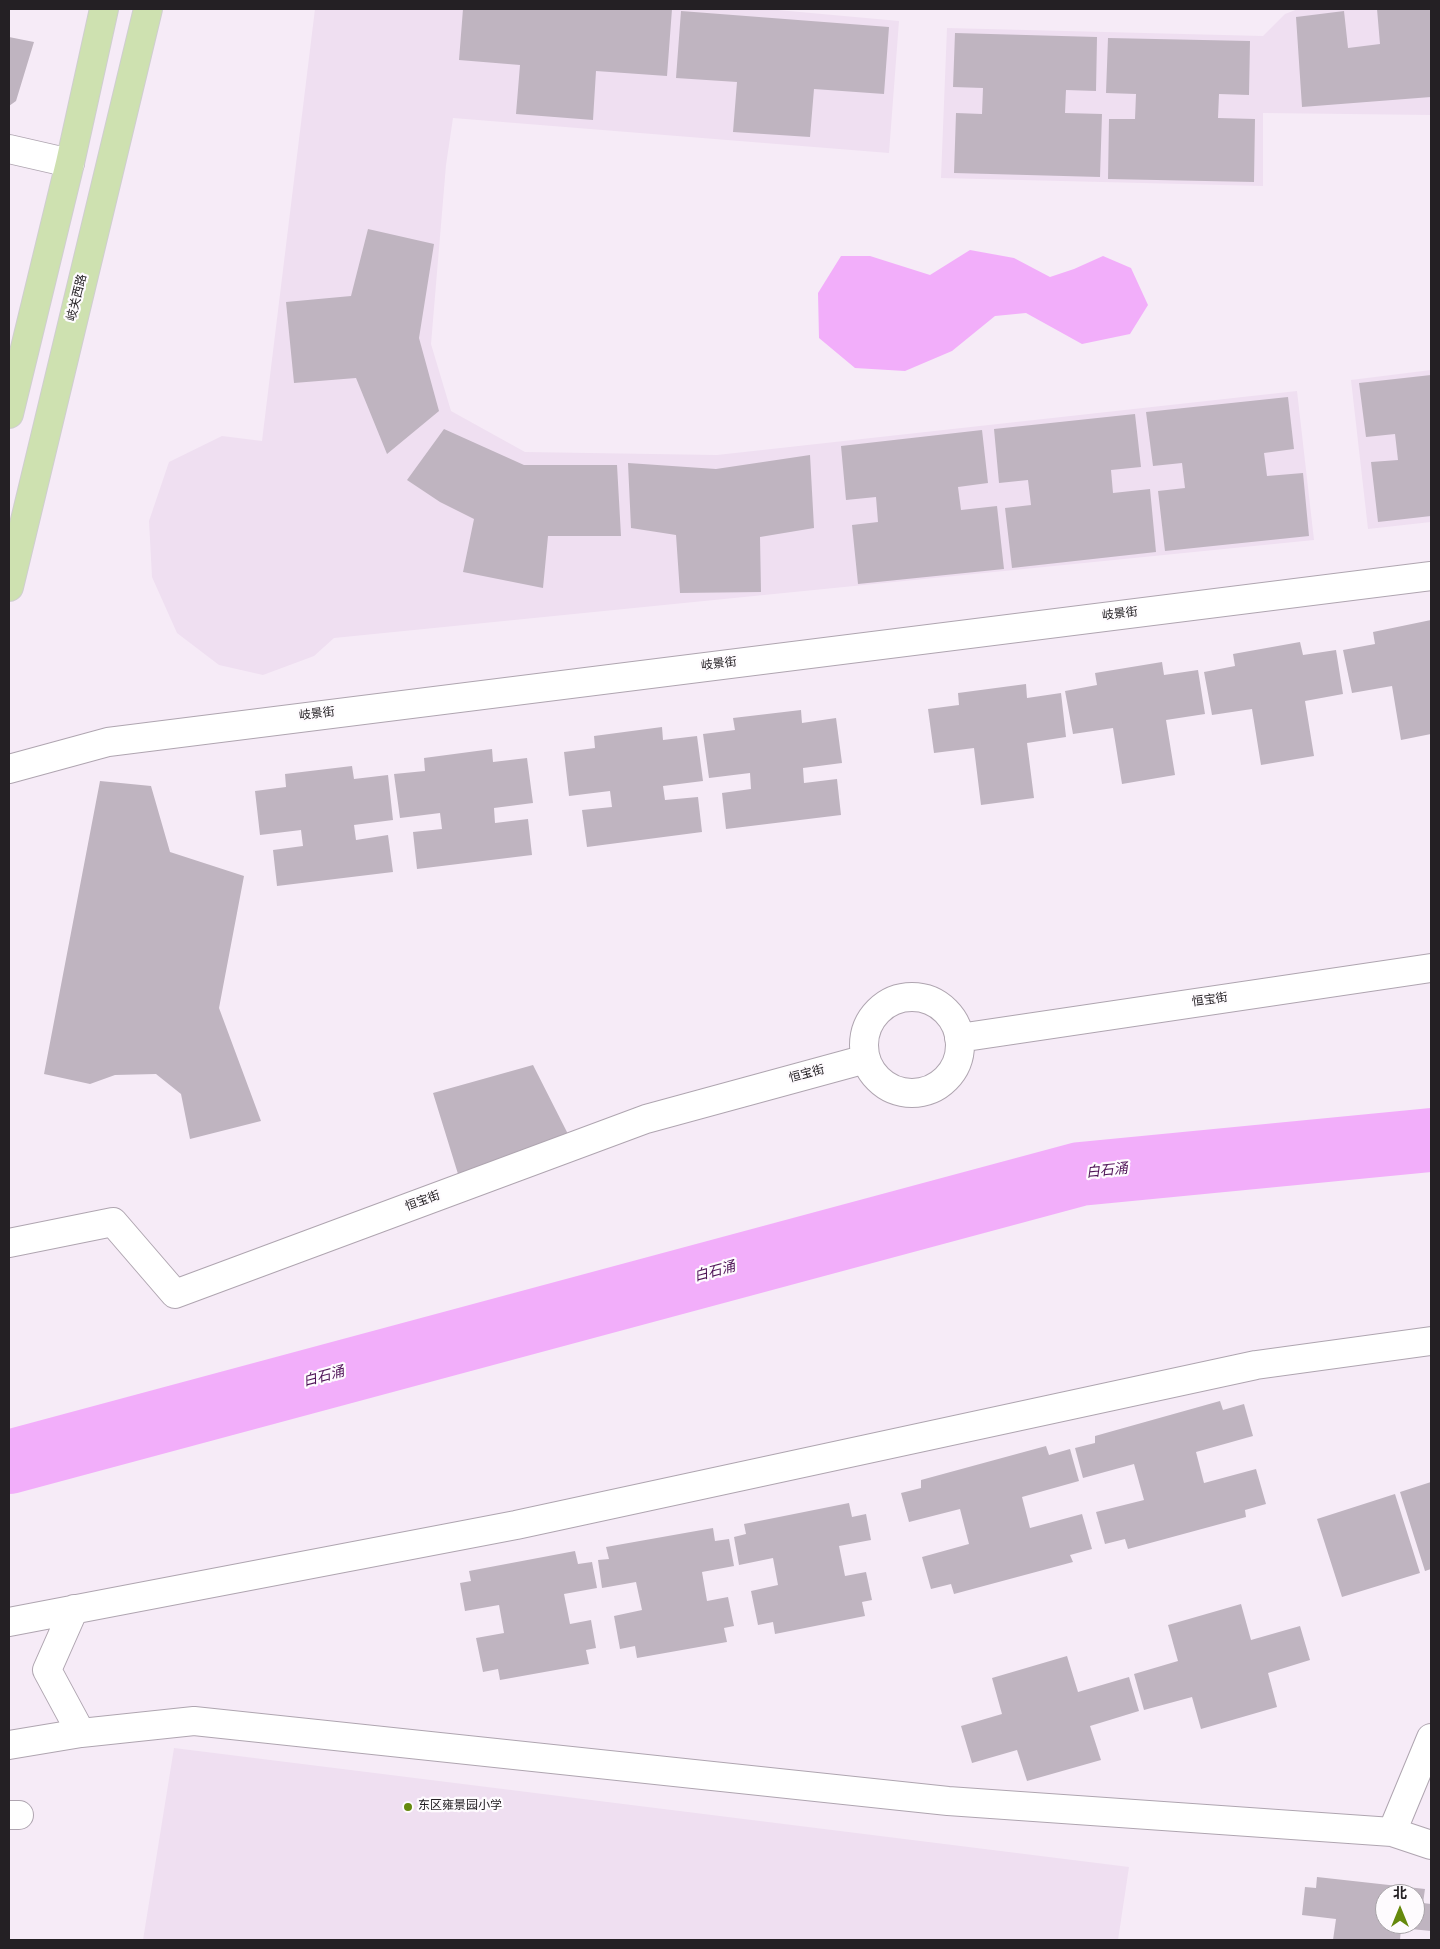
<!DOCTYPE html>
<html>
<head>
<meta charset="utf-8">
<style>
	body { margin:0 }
	#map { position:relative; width:1440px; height:1949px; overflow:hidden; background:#f6ebf7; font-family:Overpass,"Noto Sans SC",sans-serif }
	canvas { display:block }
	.frame { position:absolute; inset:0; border:10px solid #242024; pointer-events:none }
	.north { position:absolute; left:1375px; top:1884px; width:50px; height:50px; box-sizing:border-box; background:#fefbfe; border:1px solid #a7a3a7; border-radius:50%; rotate:0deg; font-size:14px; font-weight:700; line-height:20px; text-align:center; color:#242024 }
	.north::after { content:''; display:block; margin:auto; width:18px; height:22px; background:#65890d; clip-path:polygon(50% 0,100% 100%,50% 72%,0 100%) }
</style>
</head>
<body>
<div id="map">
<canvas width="1440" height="1949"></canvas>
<div class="frame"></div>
<div class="north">北</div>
</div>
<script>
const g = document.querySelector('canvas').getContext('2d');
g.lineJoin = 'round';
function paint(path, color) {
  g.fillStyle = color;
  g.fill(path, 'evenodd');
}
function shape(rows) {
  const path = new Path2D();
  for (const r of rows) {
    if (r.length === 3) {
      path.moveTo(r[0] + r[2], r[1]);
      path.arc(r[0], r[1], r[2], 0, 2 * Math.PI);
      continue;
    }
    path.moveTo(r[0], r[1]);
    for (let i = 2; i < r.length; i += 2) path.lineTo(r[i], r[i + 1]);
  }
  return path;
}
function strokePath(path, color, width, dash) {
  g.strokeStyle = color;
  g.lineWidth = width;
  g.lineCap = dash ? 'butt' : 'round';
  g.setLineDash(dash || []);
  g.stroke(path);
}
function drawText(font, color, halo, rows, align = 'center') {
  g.font = font + ' Overpass,"Noto Sans SC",sans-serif';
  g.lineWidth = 4.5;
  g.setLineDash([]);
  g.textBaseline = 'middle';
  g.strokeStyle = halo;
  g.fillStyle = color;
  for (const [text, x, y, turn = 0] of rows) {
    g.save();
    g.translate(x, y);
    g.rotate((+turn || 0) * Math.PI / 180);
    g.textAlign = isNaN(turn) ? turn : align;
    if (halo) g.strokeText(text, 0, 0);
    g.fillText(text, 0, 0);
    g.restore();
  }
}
const built = shape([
	[315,9,767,9,899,21,889,153,453,118,446,165,431,344,451,411,525,452,717,455,1297,391,1314,540,334,638,314,656,263,675,219,665,177,633,152,577,149,521,169,462,222,436,262,441],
	[1298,9,1431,9,1431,115,1263,113,1263,186,941,178,947,28,1263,36,1285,14],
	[1431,370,1431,522,1368,529,1351,380],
	[174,1748,1129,1867,1118,1940,143,1940]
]);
const water = shape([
	[970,250,1014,258,1050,277,1074,269,1103,256,1131,268,1148,305,1130,334,1082,344,1026,313,995,316,952,351,905,371,855,368,819,338,818,293,841,256,870,256,930,275]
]);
const river = shape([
	[9,1462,1080,1174,1431,1140]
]);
const building = shape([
	[463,9,672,9,667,76,596,71,593,120,516,114,520,65,459,60],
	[1377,9,1431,9,1431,97,1302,107,1296,17,1344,11,1348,48,1380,44],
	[681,11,889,27,884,94,814,89,810,137,733,132,737,82,676,78],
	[955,33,1097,37,1096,91,1066,90,1065,113,1102,114,1100,177,954,173,956,113,982,114,983,88,953,87],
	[9,37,34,42,16,101,9,106],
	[1108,38,1250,41,1249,95,1219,94,1218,118,1255,119,1254,182,1108,179,1109,119,1135,119,1136,94,1106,93],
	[368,229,434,244,419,338,439,411,387,454,356,378,294,383,286,302,351,296],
	[1431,375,1431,516,1378,522,1371,462,1398,460,1395,434,1366,437,1359,383],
	[1288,397,1294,449,1264,453,1267,476,1303,473,1309,536,1165,551,1158,491,1185,488,1182,463,1153,466,1146,412],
	[1135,414,1141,467,1111,470,1113,493,1150,489,1156,552,1012,568,1005,508,1031,505,1028,480,999,483,994,429],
	[444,429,524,465,617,465,621,536,548,536,543,588,463,572,474,519,440,502,407,480],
	[982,430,988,483,958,487,961,510,997,506,1004,569,858,584,852,525,878,522,876,497,846,500,841,446],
	[810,455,814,528,760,537,761,592,680,593,676,535,631,528,628,463,716,469],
	[1431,620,1431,734,1401,740,1392,686,1352,693,1343,650,1375,644,1373,632],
	[1300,642,1303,655,1336,650,1343,694,1305,701,1314,756,1261,765,1252,709,1212,715,1204,672,1235,666,1233,654],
	[1162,662,1164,675,1198,670,1205,714,1166,720,1175,775,1122,784,1113,728,1073,734,1065,691,1097,685,1095,673],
	[1026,684,1027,698,1061,693,1066,737,1027,743,1034,798,981,805,974,748,934,753,928,709,959,705,958,693],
	[801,710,802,723,836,718,842,763,803,768,804,783,837,779,841,815,726,829,722,793,751,789,750,773,709,778,703,734,735,730,733,718],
	[662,727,663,740,697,736,703,781,663,786,665,800,698,797,702,832,587,847,582,810,612,807,610,791,569,796,564,752,595,748,594,736],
	[492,749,493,762,527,758,533,803,494,808,495,823,528,819,532,855,417,869,413,832,442,829,440,813,400,818,394,774,425,771,424,758],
	[352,766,354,779,388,775,393,820,354,825,356,840,388,835,393,872,277,886,273,850,303,846,301,830,260,835,255,791,286,787,285,774],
	[100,781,151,786,170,852,244,876,219,1008,261,1121,190,1139,181,1094,156,1074,115,1075,90,1084,44,1074],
	[533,1065,570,1138,458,1174,433,1093],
	[1220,1401,1223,1410,1244,1404,1253,1436,1196,1452,1204,1483,1256,1469,1266,1504,1245,1510,1246,1517,1128,1549,1125,1539,1105,1544,1096,1512,1144,1500,1134,1464,1083,1478,1075,1448,1095,1443,1095,1436],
	[1046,1446,1049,1455,1070,1449,1079,1481,1022,1497,1030,1528,1082,1514,1092,1549,1070,1555,1073,1562,954,1594,951,1584,931,1589,922,1557,969,1544,960,1509,909,1522,901,1493,921,1488,921,1480],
	[1431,1482,1431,1569,1425,1571,1400,1492],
	[1395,1494,1420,1573,1342,1597,1317,1519],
	[849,1503,852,1517,866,1514,871,1540,839,1546,845,1576,866,1572,872,1600,862,1602,865,1616,775,1634,773,1622,758,1625,751,1591,778,1585,773,1558,739,1565,734,1537,746,1534,744,1524],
	[713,1528,715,1541,729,1539,734,1566,702,1572,707,1601,728,1597,734,1626,724,1628,727,1642,637,1658,635,1646,620,1649,614,1616,642,1610,636,1582,602,1588,598,1560,609,1559,606,1547],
	[575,1551,578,1564,592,1562,597,1588,564,1594,570,1624,591,1620,596,1648,586,1650,589,1664,500,1680,498,1669,483,1672,476,1638,504,1633,499,1605,465,1611,460,1583,471,1581,469,1571],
	[1241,1604,1251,1640,1300,1626,1310,1660,1268,1673,1277,1707,1201,1729,1192,1697,1144,1710,1134,1674,1178,1661,1168,1625],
	[1067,1656,1078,1692,1129,1677,1139,1711,1090,1726,1101,1760,1027,1781,1017,1750,972,1763,961,1726,1002,1714,992,1678],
	[1317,1877,1425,1889,1423,1903,1431,1904,1431,1931,1401,1928,1400,1940,1333,1940,1336,1919,1302,1915,1305,1887,1316,1888],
	[1385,1894,1415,1894,1415,1924,1385,1924]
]);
const minor = shape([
	[9,149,70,163],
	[9,769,108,742,1431,576],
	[912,1045,48],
	[959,1038,1431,968],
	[9,1243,113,1222,175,1294,646,1119,866,1059],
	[74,1609,47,1670,81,1733],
	[9,1622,516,1525,1256,1365,1431,1341],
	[9,1745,81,1733,194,1721,948,1801,1392,1832,1431,1845],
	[9,1815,19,1815],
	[1392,1832,1431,1738]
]);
const major = shape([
	[9,414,70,163,104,9],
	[9,587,148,9]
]);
const markers = [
	[408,1807,5,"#65890d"]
];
const streetNames = [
	["岐关西路",78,298,-76],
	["岐景街",1120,615,-7],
	["岐景街",719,665,-7],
	["岐景街",317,715,-7],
	["恒宝街",1210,1001,-8],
	["恒宝街",807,1075,-15],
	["恒宝街",423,1202,-20]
];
const poiNames = [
	["东区雍景园小学",418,1807]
];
const waterNames = [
	["白石涌",1107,1172,-6],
	["白石涌",715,1273,-15],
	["白石涌",324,1378,-15]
];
paint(built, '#efdff1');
paint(water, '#f2aefa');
strokePath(river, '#f2aefa', 64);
paint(building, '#bfb4c0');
strokePath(minor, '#afa5b0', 30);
strokePath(major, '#cfcecf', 30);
strokePath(minor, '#fff', 28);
strokePath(major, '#cee1b0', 28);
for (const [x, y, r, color] of markers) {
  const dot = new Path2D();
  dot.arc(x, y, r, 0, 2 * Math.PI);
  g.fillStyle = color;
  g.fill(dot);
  strokePath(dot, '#fefbfe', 2);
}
drawText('12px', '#242024', '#fefbfe', streetNames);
drawText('12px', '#242024', '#fefbfe', poiNames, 'left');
drawText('italic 14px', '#4e1256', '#fefbfe', waterNames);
</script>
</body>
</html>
